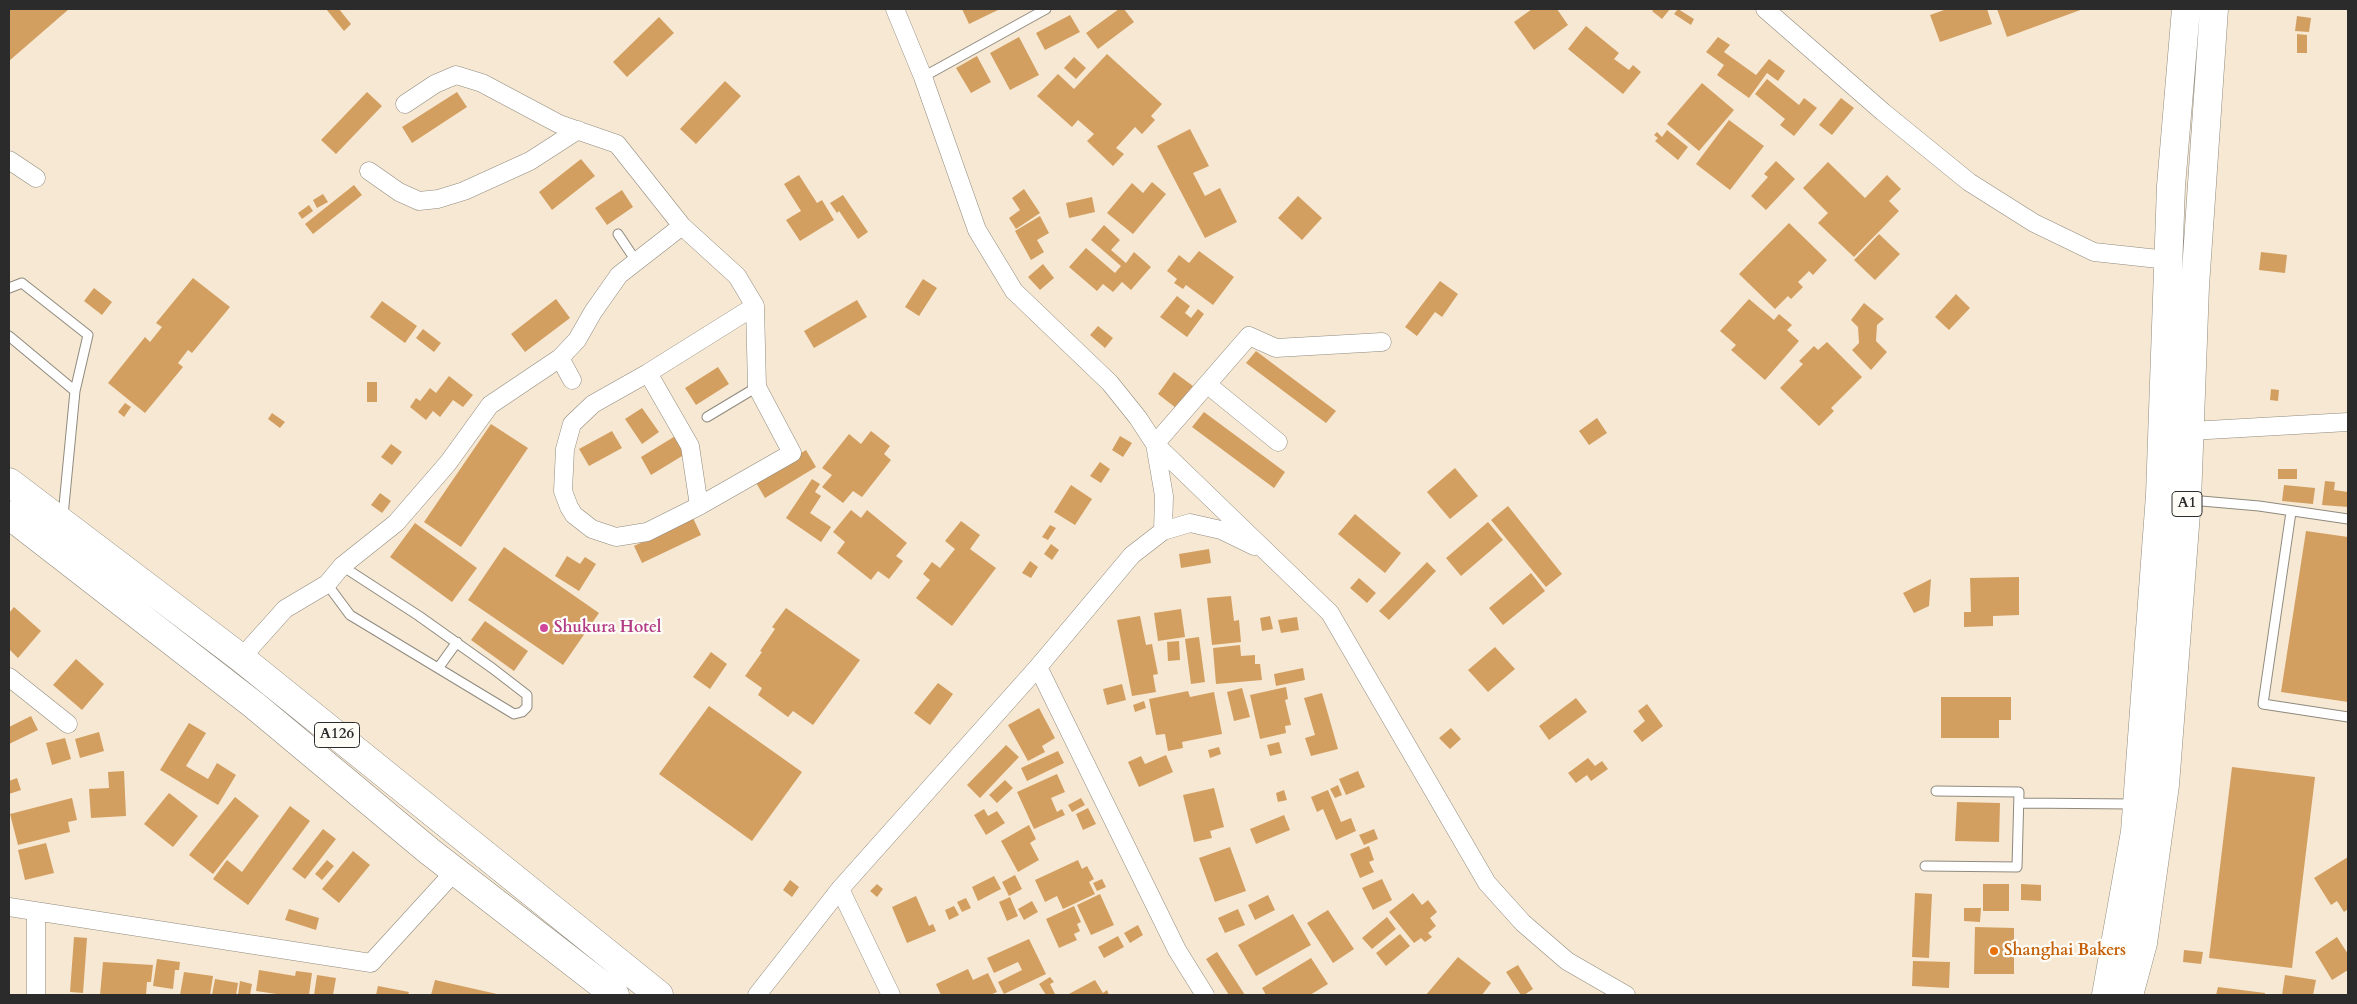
<!DOCTYPE html>
<html>
<head>
<meta charset="utf-8">
<style>
	body { margin:0 }
	#map { position:relative; width:2357px; height:1004px; overflow:hidden; background:#f6e8d2; font-family:Cardo,serif }
	canvas { display:block }
	.frame { position:absolute; inset:0; border:10px solid #2b2b2b; pointer-events:none }
</style>
</head>
<body>
<div id="map">
<canvas width="2357" height="1004"></canvas>
<div class="frame"></div>
</div>
<script>
const g = document.querySelector('canvas').getContext('2d');
g.lineJoin = 'round';
function paint(path, color) {
  g.fillStyle = color;
  g.fill(path, 'evenodd');
}
function shape(rows) {
  const path = new Path2D();
  for (const r of rows) {
    path.moveTo(r[0], r[1]);
    for (let i = 2; i < r.length; i += 2) path.lineTo(r[i], r[i + 1]);
  }
  return path;
}
function strokePath(path, color, width, dash) {
  g.strokeStyle = color;
  g.lineWidth = width;
  g.lineCap = dash ? 'butt' : 'round';
  g.setLineDash(dash || []);
  g.stroke(path);
}
function drawText(font, color, halo, rows, align = 'center') {
  g.font = font + ' Cardo,serif';
  g.lineWidth = 4.5;
  g.setLineDash([]);
  g.textBaseline = 'middle';
  g.strokeStyle = halo;
  g.fillStyle = color;
  for (const [text, x, y, turn = 0] of rows) {
    g.save();
    g.translate(x, y);
    g.rotate((+turn || 0) * Math.PI / 180);
    g.textAlign = isNaN(turn) ? turn : align;
    if (halo) g.strokeText(text, 0, 0);
    g.fillText(text, 0, 0);
    g.restore();
  }
}
const building = shape([
	[9,9,69,9,9,61],
	[326,9,339,9,351,24,344,31],
	[962,9,1000,9,969,24],
	[1119,9,1124,9,1134,22,1098,49,1086,33],
	[1532,9,1557,9,1568,25,1534,50,1514,22],
	[1654,9,1670,9,1662,19,1652,11],
	[1678,9,1694,19,1691,25,1674,14],
	[1947,9,1987,9,1992,24,1940,42,1930,15],
	[1997,9,2083,9,2007,37],
	[1070,15,1080,32,1045,50,1036,33],
	[2297,16,2311,18,2309,32,2295,31],
	[659,17,674,33,627,77,613,62],
	[1586,26,1619,53,1614,59,1629,70,1633,65,1641,72,1623,94,1568,49],
	[2297,34,2307,35,2307,53,2297,53],
	[1019,37,1039,75,1010,90,990,53],
	[1718,37,1730,45,1724,52,1756,75,1769,59,1785,71,1778,81,1767,73,1749,98,1717,75,1724,65,1706,52],
	[1107,54,1162,104,1151,116,1155,120,1142,134,1135,127,1116,148,1124,154,1113,166,1087,141,1094,134,1078,120,1072,127,1037,96,1058,74,1074,89],
	[977,56,991,82,971,93,956,68],
	[1074,57,1086,68,1076,79,1064,68],
	[1767,79,1799,105,1804,98,1817,108,1794,136,1780,125,1785,119,1755,94],
	[725,81,741,96,696,144,680,129],
	[1702,83,1734,110,1699,151,1667,124],
	[367,92,382,106,336,154,321,140],
	[457,92,467,107,412,143,402,127],
	[1841,98,1854,108,1832,135,1819,125],
	[1729,120,1764,146,1730,190,1696,164],
	[1190,129,1209,166,1193,173,1205,196,1220,188,1237,222,1205,238,1157,146],
	[1667,130,1688,147,1678,160,1655,141,1658,138,1654,135,1657,132,1662,137],
	[581,159,595,176,552,210,539,192],
	[1776,161,1795,179,1766,210,1751,196,1768,177,1764,174],
	[1828,162,1865,198,1887,175,1901,189,1889,201,1899,211,1854,257,1818,223,1828,213,1803,188],
	[799,175,817,203,822,200,834,220,800,241,786,220,801,211,784,184],
	[1152,182,1166,194,1133,234,1107,213,1132,183,1143,193],
	[354,185,362,195,313,234,305,224],
	[1024,189,1040,213,1016,229,1009,218,1020,210,1012,198],
	[622,190,633,207,607,225,595,208],
	[323,194,328,202,317,208,313,200],
	[843,195,868,232,858,239,839,211,837,213,830,203],
	[1298,196,1322,218,1302,240,1278,218],
	[1092,197,1095,212,1069,218,1066,203],
	[309,205,313,211,302,219,298,213],
	[1040,216,1049,233,1037,240,1044,252,1031,260,1015,231],
	[1789,223,1827,260,1813,275,1809,271,1798,282,1803,287,1791,299,1788,296,1775,309,1739,274],
	[1104,225,1120,240,1111,250,1126,263,1134,252,1151,267,1131,290,1122,282,1113,292,1103,284,1097,291,1069,267,1086,248,1115,273,1121,266,1091,240],
	[1879,234,1900,254,1875,280,1854,260],
	[1199,251,1234,277,1213,305,1186,285,1183,289,1174,283,1177,279,1167,271,1179,255,1189,263],
	[2261,252,2287,255,2285,273,2259,270],
	[1043,264,1054,278,1040,290,1028,277],
	[193,278,230,307,192,353,188,350,178,363,183,367,145,413,108,383,145,337,150,342,162,327,156,323],
	[923,279,937,288,919,316,905,307],
	[1440,281,1458,294,1442,317,1435,312,1417,336,1405,327],
	[94,288,112,302,102,315,84,301],
	[1956,294,1970,308,1949,330,1935,317],
	[1177,296,1190,306,1185,313,1191,318,1198,309,1204,314,1187,337,1160,317],
	[556,299,570,318,525,352,511,334],
	[1749,299,1774,320,1779,314,1792,325,1787,330,1799,341,1765,380,1731,350,1736,345,1720,331],
	[857,300,867,317,814,348,804,331],
	[382,301,417,326,405,343,370,317],
	[1864,303,1884,319,1877,325,1876,341,1887,352,1871,370,1852,350,1859,343,1858,327,1851,320],
	[1098,326,1113,338,1105,348,1090,335],
	[423,329,441,343,434,352,416,338],
	[1827,342,1862,377,1831,408,1834,411,1819,426,1780,388,1803,364,1799,361,1814,346,1818,350],
	[1256,351,1336,411,1326,423,1246,363],
	[718,367,729,384,696,405,685,388],
	[1174,372,1193,386,1176,408,1158,394],
	[449,376,473,395,463,407,453,400,440,417,433,411,426,420,410,407,416,398,420,401,430,388,436,393],
	[367,382,377,382,377,402,367,402],
	[2271,389,2279,390,2278,401,2270,400],
	[125,403,131,407,124,417,118,412],
	[642,408,659,432,642,444,625,419],
	[1204,412,1285,472,1274,488,1192,427],
	[272,413,285,422,280,428,268,419],
	[1597,418,1607,433,1589,445,1579,431],
	[491,424,528,448,461,547,424,522],
	[612,431,622,448,589,466,579,449],
	[871,431,890,446,884,454,891,460,862,497,853,491,843,503,822,487,832,475,822,468,849,434,861,444],
	[677,435,687,453,651,475,641,457],
	[1120,436,1132,443,1123,457,1112,450],
	[391,444,402,452,392,465,381,457],
	[806,450,816,467,765,498,755,481],
	[1100,462,1110,469,1101,483,1090,476],
	[1455,468,1478,496,1450,519,1427,492],
	[2278,469,2297,469,2297,479,2278,479],
	[812,479,820,484,815,492,821,496,810,513,831,527,821,542,786,518],
	[2325,481,2335,482,2334,490,2348,492,2348,507,2322,505],
	[1071,485,1092,499,1075,525,1054,512],
	[2284,485,2315,488,2313,504,2282,501],
	[380,493,391,501,382,513,371,505],
	[1508,506,1562,574,1546,587,1491,520],
	[851,510,861,518,867,510,907,543,896,556,903,561,889,579,878,571,871,580,837,553,845,542,833,532],
	[1355,514,1401,553,1385,573,1338,534],
	[693,518,701,535,642,563,634,546],
	[961,521,980,535,970,549,996,568,952,626,916,598,930,580,923,574,932,562,940,568,955,549,945,541],
	[1488,522,1503,540,1461,576,1446,558],
	[415,523,477,568,452,602,390,557],
	[1050,525,1056,528,1048,540,1042,537],
	[2306,531,2348,537,2348,702,2281,692],
	[1051,544,1059,550,1052,560,1044,554],
	[504,547,599,613,563,665,468,600],
	[1209,549,1211,563,1181,568,1179,554],
	[567,556,580,564,585,557,596,564,579,591,555,576],
	[1030,561,1038,567,1031,578,1022,573],
	[1427,562,1436,571,1389,620,1379,611],
	[1531,573,1545,591,1503,625,1489,608],
	[2019,577,2019,615,1993,616,1993,626,1964,627,1964,612,1971,612,1970,578],
	[1359,578,1376,593,1367,603,1350,588],
	[1931,579,1929,606,1914,613,1903,593],
	[1231,596,1234,621,1239,620,1241,642,1212,645,1207,598],
	[14,607,41,631,18,658,9,649,9,613],
	[786,608,860,660,813,725,793,711,788,717,758,695,762,688,745,676,762,652,760,651,775,629,772,627],
	[1181,609,1185,637,1158,641,1154,613],
	[1140,616,1146,645,1152,644,1158,674,1153,675,1156,692,1132,696,1117,620],
	[1270,616,1273,629,1262,631,1260,618],
	[1297,617,1299,630,1281,633,1278,620],
	[485,621,528,651,514,671,471,640],
	[1199,637,1205,682,1191,684,1185,639],
	[1179,641,1180,660,1168,661,1167,642],
	[1240,645,1241,656,1255,655,1255,664,1260,664,1262,680,1216,684,1213,648],
	[1495,647,1515,669,1488,692,1468,670],
	[711,652,727,664,710,689,693,677],
	[76,659,104,684,82,710,53,685],
	[1303,668,1305,680,1276,686,1274,674],
	[938,683,953,694,930,725,914,713],
	[1122,684,1126,700,1107,705,1103,689],
	[1286,687,1288,699,1285,700,1291,725,1285,726,1286,733,1260,739,1250,695],
	[1242,688,1250,717,1234,721,1227,692],
	[1188,691,1190,697,1214,692,1222,734,1182,742,1183,748,1168,751,1165,734,1156,735,1149,699],
	[1322,693,1338,749,1311,756,1305,738,1315,735,1304,698],
	[1941,697,2011,697,2011,720,1999,720,1999,738,1941,738],
	[1576,698,1587,712,1549,740,1539,726],
	[1144,701,1146,708,1135,712,1133,705],
	[1647,704,1663,726,1642,742,1633,731,1645,721,1638,711],
	[709,706,802,772,752,841,659,774],
	[1039,708,1055,738,1042,746,1045,752,1028,761,1008,725],
	[31,716,38,730,9,744,9,727],
	[189,723,206,733,186,766,208,779,217,763,236,775,218,805,160,770],
	[1451,728,1461,739,1450,749,1439,738],
	[99,732,104,751,80,758,75,739],
	[65,738,71,759,52,765,46,743],
	[1279,742,1282,753,1270,756,1267,745],
	[1006,745,1019,757,980,798,967,785],
	[1219,747,1221,754,1210,758,1208,750],
	[1058,751,1064,763,1027,781,1021,768],
	[1166,755,1173,772,1139,787,1128,762,1141,756,1145,764],
	[1588,758,1595,766,1602,761,1608,769,1591,781,1587,775,1576,783,1568,773],
	[2232,767,2315,777,2292,968,2209,958],
	[124,771,126,816,91,818,89,789,109,788,108,772],
	[1358,771,1365,787,1346,795,1339,779],
	[1057,774,1065,792,1051,798,1057,812,1062,809,1065,815,1034,829,1017,792],
	[17,778,21,790,9,794,9,781],
	[1005,780,1013,788,997,803,989,795],
	[1338,785,1342,795,1335,798,1330,789],
	[1214,788,1224,827,1210,831,1212,838,1194,842,1183,795],
	[1284,790,1287,800,1278,802,1276,793],
	[1328,790,1341,822,1351,818,1356,831,1336,840,1323,809,1317,812,1311,797],
	[169,793,198,816,173,847,144,824],
	[235,797,259,816,213,874,189,855],
	[72,798,77,820,68,822,70,832,18,845,10,814],
	[1081,798,1085,805,1072,812,1068,805],
	[1957,802,2000,803,1999,842,1955,841],
	[290,806,310,821,248,905,213,879,227,860,242,872],
	[1088,808,1096,824,1083,830,1076,814],
	[984,809,988,816,997,811,1005,823,986,835,974,815],
	[1284,815,1290,830,1256,844,1250,829],
	[1029,825,1036,839,1030,843,1039,860,1018,872,1001,841],
	[323,829,336,839,305,879,292,869],
	[1374,829,1378,839,1364,845,1359,835],
	[46,843,54,873,25,880,18,850],
	[1369,846,1374,860,1369,862,1374,872,1360,878,1350,854],
	[1230,847,1246,891,1215,902,1199,858],
	[353,851,370,865,339,903,322,889],
	[2348,857,2348,909,2344,912,2337,901,2331,905,2314,878],
	[327,860,334,866,322,880,315,874],
	[1078,860,1082,869,1087,866,1094,879,1089,882,1095,894,1063,909,1057,896,1045,902,1035,880],
	[1015,875,1022,889,1009,896,1002,882],
	[994,876,1001,889,978,901,972,887],
	[1102,879,1106,887,1097,891,1093,883],
	[1382,879,1392,900,1373,910,1362,888],
	[790,880,799,887,792,897,783,890],
	[877,884,883,889,877,897,870,891],
	[1983,884,2009,884,2009,911,1983,911],
	[2021,884,2041,885,2041,901,2021,900],
	[1413,893,1422,905,1428,900,1437,912,1430,918,1436,926,1428,933,1432,937,1425,942,1421,938,1414,943,1389,912],
	[1915,893,1932,894,1929,958,1912,957],
	[1100,894,1114,925,1091,935,1077,905],
	[1268,895,1275,910,1255,920,1248,905],
	[916,896,929,926,933,924,936,931,907,943,892,907],
	[1010,897,1018,916,1007,921,999,902],
	[966,898,971,908,962,912,957,902],
	[1032,901,1038,912,1024,920,1018,909],
	[954,906,959,915,949,920,945,910],
	[1074,906,1081,922,1077,924,1080,931,1074,934,1077,940,1059,948,1046,919],
	[1964,908,1981,908,1980,922,1964,921],
	[289,909,319,918,316,930,285,920],
	[1238,909,1245,925,1225,933,1218,918],
	[1328,910,1354,949,1333,963,1307,923],
	[1293,914,1311,945,1256,976,1238,945],
	[1387,917,1396,929,1372,949,1362,938],
	[1138,925,1143,935,1130,943,1124,933],
	[1975,927,2014,928,2014,974,1974,974],
	[1400,934,1410,946,1386,966,1376,953],
	[1118,936,1124,947,1104,958,1098,947],
	[74,937,87,938,83,993,70,992],
	[2337,937,2348,954,2348,970,2332,980,2315,952],
	[1029,939,1046,974,1004,994,998,982,1022,970,1018,962,994,973,987,958],
	[2184,950,2203,952,2201,964,2183,962],
	[1217,952,1245,995,1229,995,1206,959],
	[1458,957,1491,983,1482,995,1426,995],
	[1311,958,1328,984,1310,995,1266,995,1262,988],
	[157,959,180,962,179,970,175,970,173,989,153,986],
	[1913,961,1950,962,1949,988,1912,986],
	[103,962,153,965,151,982,147,982,146,995,100,995],
	[1518,965,1533,989,1524,995,1521,995,1506,972],
	[968,969,973,980,988,973,997,992,990,995,941,995,936,984],
	[259,970,295,976,296,971,312,973,309,995,283,995,256,991],
	[184,972,213,976,210,995,180,995],
	[317,975,336,978,333,995,314,995],
	[2285,975,2316,980,2313,995,2282,995],
	[1050,977,1054,982,1050,984,1055,994,1046,995,1039,984],
	[215,979,238,983,236,995,212,995],
	[435,980,497,994,497,995,431,995],
	[1095,980,1103,993,1107,990,1109,995,1067,995],
	[240,981,252,984,250,995,238,995],
	[378,986,409,992,408,995,376,995],
	[2218,987,2265,993,2265,995,2216,995]
]);
const lane = shape([
	[923,77,1046,9],
	[618,234,636,261],
	[9,288,22,283,88,335,75,391],
	[9,336,75,391,63,516],
	[707,417,757,387],
	[2190,500,2259,506,2348,519],
	[2291,512,2263,704,2348,717],
	[327,584,350,615,514,714,522,712,527,707,527,695,492,668,419,616,342,566],
	[439,667,457,642],
	[2019,803,2133,804],
	[1925,866,2017,867,2019,792,1936,791]
]);
const street = shape([
	[895,9,923,77,977,230,1014,291,1110,383,1138,418,1155,444,1330,613,1487,883,1523,923,1567,961,1626,995],
	[1765,9,1883,112,1969,182,2034,223,2094,252,2168,260],
	[405,104,435,84,456,75,482,83,559,124,617,144,682,226,737,276,755,306,757,387,792,453,699,506,647,532,616,537,592,529,574,515,569,507,563,491,565,449,572,424,593,404,648,373,755,306],
	[9,160,36,178],
	[369,171,399,192,419,201,438,199,464,191,530,161,578,130],
	[560,358,572,380],
	[648,373,690,446,699,506],
	[1208,385,1278,442],
	[2190,431,2348,422],
	[1163,531,1164,496,1155,444,1249,336,1276,348,1382,342],
	[241,658,285,609,327,584,342,566,396,523,448,463,490,405,560,358,577,340,593,312,619,275,682,226],
	[1038,667,1177,950,1205,995],
	[9,677,68,724],
	[840,889,891,995],
	[9,907,371,963,455,871],
	[36,995,36,911],
	[757,995,840,889,1038,667,1132,555,1163,531,1190,523,1221,530,1254,546]
]);
const highway = shape([
	[9,482,241,658,659,995],
	[9,515,254,705,429,851,615,995],
	[2106,995,2135,832,2160,495,2171,186,2186,9],
	[2129,995,2143,943,2165,785,2187,500,2195,286,2214,9]
]);
const markers = [
	[544,628,5,"#d1479c"],
	[1994,951,5,"#e8710a"]
];
const shields = [
	[2187,504,30],
	[337,735,45]
];
const shieldNames = [
	["A1",2187,504],
	["A126",337,735]
];
const hotelNames = [
	["Shukura Hotel",554,628]
];
const foodNames = [
	["Shanghai Bakers",2004,951]
];
paint(building, '#d39f61');
strokePath(lane, '#908a7e', 11);
strokePath(street, '#908a7e', 19);
strokePath(highway, '#908a7e', 29);
strokePath(lane, '#fff', 9);
strokePath(street, '#fff', 18);
strokePath(highway, '#fff', 28);
for (const [x, y, r, color] of markers) {
  const dot = new Path2D();
  dot.arc(x, y, r, 0, 2 * Math.PI);
  g.fillStyle = color;
  g.fill(dot);
  strokePath(dot, '#fdfcf7', 2);
}
for (const [x, y, w] of shields) {
  const box = new Path2D();
  box.roundRect(x - w / 2, y - 12.5, w, 25, 4);
  g.fillStyle = '#fdfcf7';
  g.fill(box);
  strokePath(box, '#2b2b2b', 1);
}
drawText('bold 15px', '#2b2b2b', null, shieldNames);
drawText('bold 16px', '#b23c85', '#fdfcf7', hotelNames, 'left');
drawText('bold 16px', '#c56008', '#fdfcf7', foodNames, 'left');
</script>
</body>
</html>
